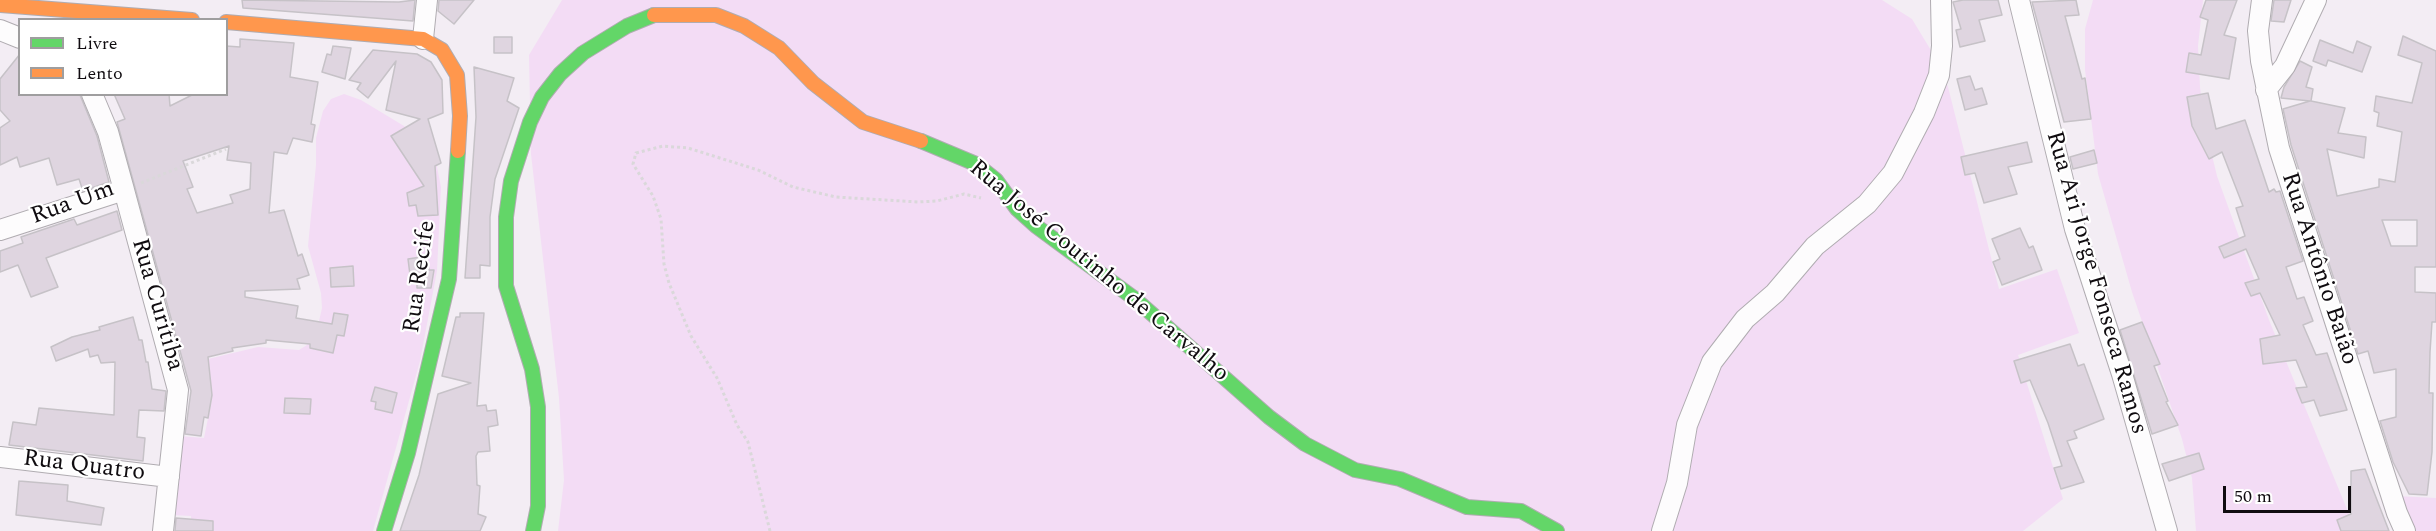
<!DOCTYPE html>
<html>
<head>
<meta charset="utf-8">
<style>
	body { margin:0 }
	#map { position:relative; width:2436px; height:531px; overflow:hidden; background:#f3edf4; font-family:Spectral,serif }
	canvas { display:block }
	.legend { position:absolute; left:18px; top:18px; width:210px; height:78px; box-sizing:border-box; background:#fff; border:2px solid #9f9e9f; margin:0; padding:8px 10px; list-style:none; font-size:18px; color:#100c10 }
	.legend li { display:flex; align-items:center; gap:12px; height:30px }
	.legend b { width:30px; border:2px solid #9f9e9f }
	.scale { position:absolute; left:2223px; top:486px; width:128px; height:27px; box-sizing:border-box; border:3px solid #100c10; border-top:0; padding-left:8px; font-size:18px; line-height:21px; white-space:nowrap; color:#100c10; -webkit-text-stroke:4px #fff; paint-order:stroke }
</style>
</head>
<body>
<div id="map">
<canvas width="2436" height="531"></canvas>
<ul class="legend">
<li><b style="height:8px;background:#63d668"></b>Livre</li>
<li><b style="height:8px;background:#ff974d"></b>Lento</li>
</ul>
<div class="scale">50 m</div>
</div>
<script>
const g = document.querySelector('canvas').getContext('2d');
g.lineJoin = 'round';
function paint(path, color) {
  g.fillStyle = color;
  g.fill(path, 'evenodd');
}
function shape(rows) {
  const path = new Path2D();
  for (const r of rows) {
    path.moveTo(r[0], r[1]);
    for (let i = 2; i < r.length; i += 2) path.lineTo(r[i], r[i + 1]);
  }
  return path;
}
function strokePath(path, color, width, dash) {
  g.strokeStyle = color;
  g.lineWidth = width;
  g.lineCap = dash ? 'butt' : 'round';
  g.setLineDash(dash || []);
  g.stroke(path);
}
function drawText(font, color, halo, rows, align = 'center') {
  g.font = font + ' Spectral,serif';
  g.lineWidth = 4.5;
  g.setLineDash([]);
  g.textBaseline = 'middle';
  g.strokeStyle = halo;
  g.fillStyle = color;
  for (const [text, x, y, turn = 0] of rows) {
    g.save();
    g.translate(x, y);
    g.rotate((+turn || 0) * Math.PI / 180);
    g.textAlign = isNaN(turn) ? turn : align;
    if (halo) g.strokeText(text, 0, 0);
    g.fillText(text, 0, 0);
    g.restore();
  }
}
const green = shape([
	[562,0,1882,0,1912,19,1935,57,1948,87,1999,289,2057,269,2079,333,2018,355,2063,499,2023,531,558,531,564,480,559,398,531,154,529,55],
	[2093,0,2203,0,2198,46,2200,87,2204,122,2217,176,2269,320,2356,531,2196,531,2192,478,2182,439,2132,292,2098,174,2085,70,2085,29],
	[344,94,361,100,414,132,435,157,441,187,437,271,420,361,373,531,191,531,191,516,173,515,179,436,204,438,212,399,208,359,258,347,299,350,307,345,317,330,322,308,321,293,308,246,316,165,316,138,323,111,331,99],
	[2396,496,2436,498,2436,531,2411,531]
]);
const building = shape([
	[242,0,399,2,415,0,413,21,243,8,242,0],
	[439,0,474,0,454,24,438,11,439,0],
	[1963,0,1998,0,2002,15,1979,20,1985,41,1960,47,1956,30,1961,29,1953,2,1963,0],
	[2076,0,2079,15,2065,16,2082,79,2085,78,2091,119,2064,122,2032,2,2076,0],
	[2206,0,2237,0,2224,35,2236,38,2229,79,2186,72,2189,53,2201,55,2208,20,2200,17,2206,0],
	[2274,0,2291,0,2284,22,2271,21,2274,0],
	[2403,36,2436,51,2436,267,2415,267,2415,292,2436,293,2436,322,2432,322,2430,352,2429,393,2433,393,2432,452,2427,495,2409,494,2393,462,2380,421,2396,417,2396,369,2374,373,2368,351,2358,354,2291,145,2283,109,2310,101,2281,98,2284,87,2300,61,2312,67,2306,87,2313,89,2311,101,2345,108,2338,133,2366,137,2364,158,2327,149,2337,196,2379,187,2379,179,2395,182,2402,132,2377,126,2379,113,2374,111,2376,96,2412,103,2422,63,2398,55,2403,36],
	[2382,220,2417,220,2417,246,2391,246,2382,220],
	[494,37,512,37,512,53,494,53,494,37],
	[240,39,294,43,290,77,318,82,311,124,315,125,312,142,293,138,287,154,274,152,269,213,284,210,298,256,302,254,309,275,297,279,300,289,245,291,245,297,298,306,296,318,332,324,334,313,348,315,344,336,337,335,333,353,310,348,310,344,266,340,266,343,232,348,233,351,208,357,212,395,208,418,204,417,201,436,185,434,191,391,117,122,125,119,114,94,169,94,170,106,194,94,226,94,226,46,240,47,240,39],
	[229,146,227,160,251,163,250,189,230,195,233,203,197,213,187,189,193,187,183,161,229,146],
	[2320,40,2353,53,2357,41,2371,47,2362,72,2328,60,2326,66,2313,61,2320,40],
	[333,46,351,48,345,79,322,72,327,54,331,55,333,46],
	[373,50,417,54,431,62,442,80,443,113,428,119,441,163,435,166,438,215,418,216,416,205,409,206,407,193,424,186,391,136,420,119,386,110,396,61,368,98,357,89,361,83,349,80,373,50],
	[20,54,20,94,80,95,97,136,109,182,83,191,79,179,57,185,49,158,20,167,17,157,0,165,0,128,10,121,0,110,0,79,20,54],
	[474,67,514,78,507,101,519,108,495,179,490,217,490,266,480,265,480,278,465,278,476,117,474,67],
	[1970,76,1975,90,1982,88,1987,104,1965,110,1957,79,1970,76],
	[2208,93,2216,129,2245,120,2269,192,2274,189,2276,192,2280,191,2303,261,2286,267,2297,299,2304,297,2313,321,2303,325,2316,355,2327,353,2347,410,2320,416,2314,400,2302,403,2296,388,2307,387,2296,360,2263,364,2260,339,2280,335,2260,293,2251,296,2245,283,2259,279,2246,249,2224,258,2219,247,2245,236,2236,208,2243,206,2222,152,2209,159,2192,126,2187,97,2208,93],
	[2027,142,2032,162,2008,167,2017,194,1984,203,1975,173,1965,175,1961,157,2027,142],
	[2094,150,2097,163,2073,169,2070,157,2094,150],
	[117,211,122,230,46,258,58,287,31,297,18,265,0,272,0,251,23,243,21,237,74,219,77,225,117,211],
	[2020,228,2029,248,2033,246,2042,270,2002,285,1993,262,2000,259,1992,239,2020,228],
	[427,256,429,270,434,270,431,288,417,288,417,274,410,275,408,259,427,256],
	[353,266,354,286,331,287,330,268,353,266],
	[460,313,484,313,477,406,486,405,487,411,496,410,498,425,488,427,490,451,478,452,476,456,477,485,480,486,478,514,486,517,480,531,400,531,419,475,438,394,471,383,442,376,456,317,460,317,460,313],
	[133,317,139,340,142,340,146,362,148,362,152,389,166,391,164,411,139,410,137,437,145,438,143,461,9,445,13,422,36,425,39,408,114,415,115,362,101,363,98,355,90,357,88,349,56,361,51,347,72,337,100,330,99,327,133,317],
	[2142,322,2160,364,2154,366,2168,401,2166,402,2178,425,2152,434,2120,330,2142,322],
	[2070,344,2078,366,2084,364,2104,419,2074,431,2077,438,2067,441,2084,482,2061,489,2054,468,2062,466,2048,423,2030,380,2021,383,2014,361,2070,344],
	[375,387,397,393,392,413,375,409,376,402,371,401,375,387],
	[285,398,311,399,310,414,284,413,285,398],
	[2199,453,2204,469,2169,481,2162,464,2199,453],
	[2365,469,2389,531,2341,531,2337,520,2351,514,2351,471,2365,469],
	[19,481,68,485,67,501,104,508,101,525,16,515,19,481],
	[176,518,213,521,213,531,175,531,176,518]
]);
const path = shape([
	[141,183,226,149],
	[770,531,748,442,737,425,717,378,691,336,669,283,664,264,661,219,653,196,633,164,636,153,663,146,688,148,758,170,793,187,836,197,918,202,937,201,964,194,981,198]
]);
const street = shape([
	[2019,0,2075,229,2122,374,2167,531],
	[2262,0,2258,31,2261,61,2279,148,2397,513,2405,531],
	[0,30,20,38],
	[423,39,427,0],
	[2266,90,2285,66,2316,0],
	[124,190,178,390,163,531],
	[0,230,124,190,108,132,92,94],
	[0,457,169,477],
	[1662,531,1677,483,1687,425,1712,362,1745,319,1775,293,1815,246,1867,204,1893,173,1924,113,1939,75,1942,46,1941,0]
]);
const fast = shape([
	[921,141,976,164,996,180,1017,209,1036,226,1135,299,1269,417,1305,444,1355,470,1400,479,1467,507,1521,511,1557,531],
	[384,531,408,453,449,279,458,151],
	[533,531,538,506,538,407,532,369,506,286,506,217,511,181,530,122,542,97,560,74,583,53,627,26,654,15]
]);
const slow = shape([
	[0,5,192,20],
	[654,15,716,15,744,26,779,48,813,83,863,122,921,141],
	[226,22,423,39,442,50,457,75,460,116,458,151]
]);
const streetNames = [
	["Rua Um",73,204,-20],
	["Rua Antônio Baião",2318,269,72],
	["Rua José Coutinho de Carvalho",1098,272,40],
	["Rua Recife",421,277,-82],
	["Rua Ari Jorge Fonseca Ramos",2095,283,74],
	["Rua Curitiba",156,305,74],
	["Rua Quatro",84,467,7]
];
paint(green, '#f3dcf5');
paint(building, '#dfd5e0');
strokePath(building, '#c6c2c7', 1.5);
strokePath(street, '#b0acb1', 22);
strokePath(fast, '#b0acb1', 16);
strokePath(slow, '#b0acb1', 16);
strokePath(path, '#dad8da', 3, [3, 3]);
strokePath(street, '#fdfcfd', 20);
strokePath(fast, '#63d668', 14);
strokePath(slow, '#ff974d', 14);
drawText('24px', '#100c10', '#fff', streetNames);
</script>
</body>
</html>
